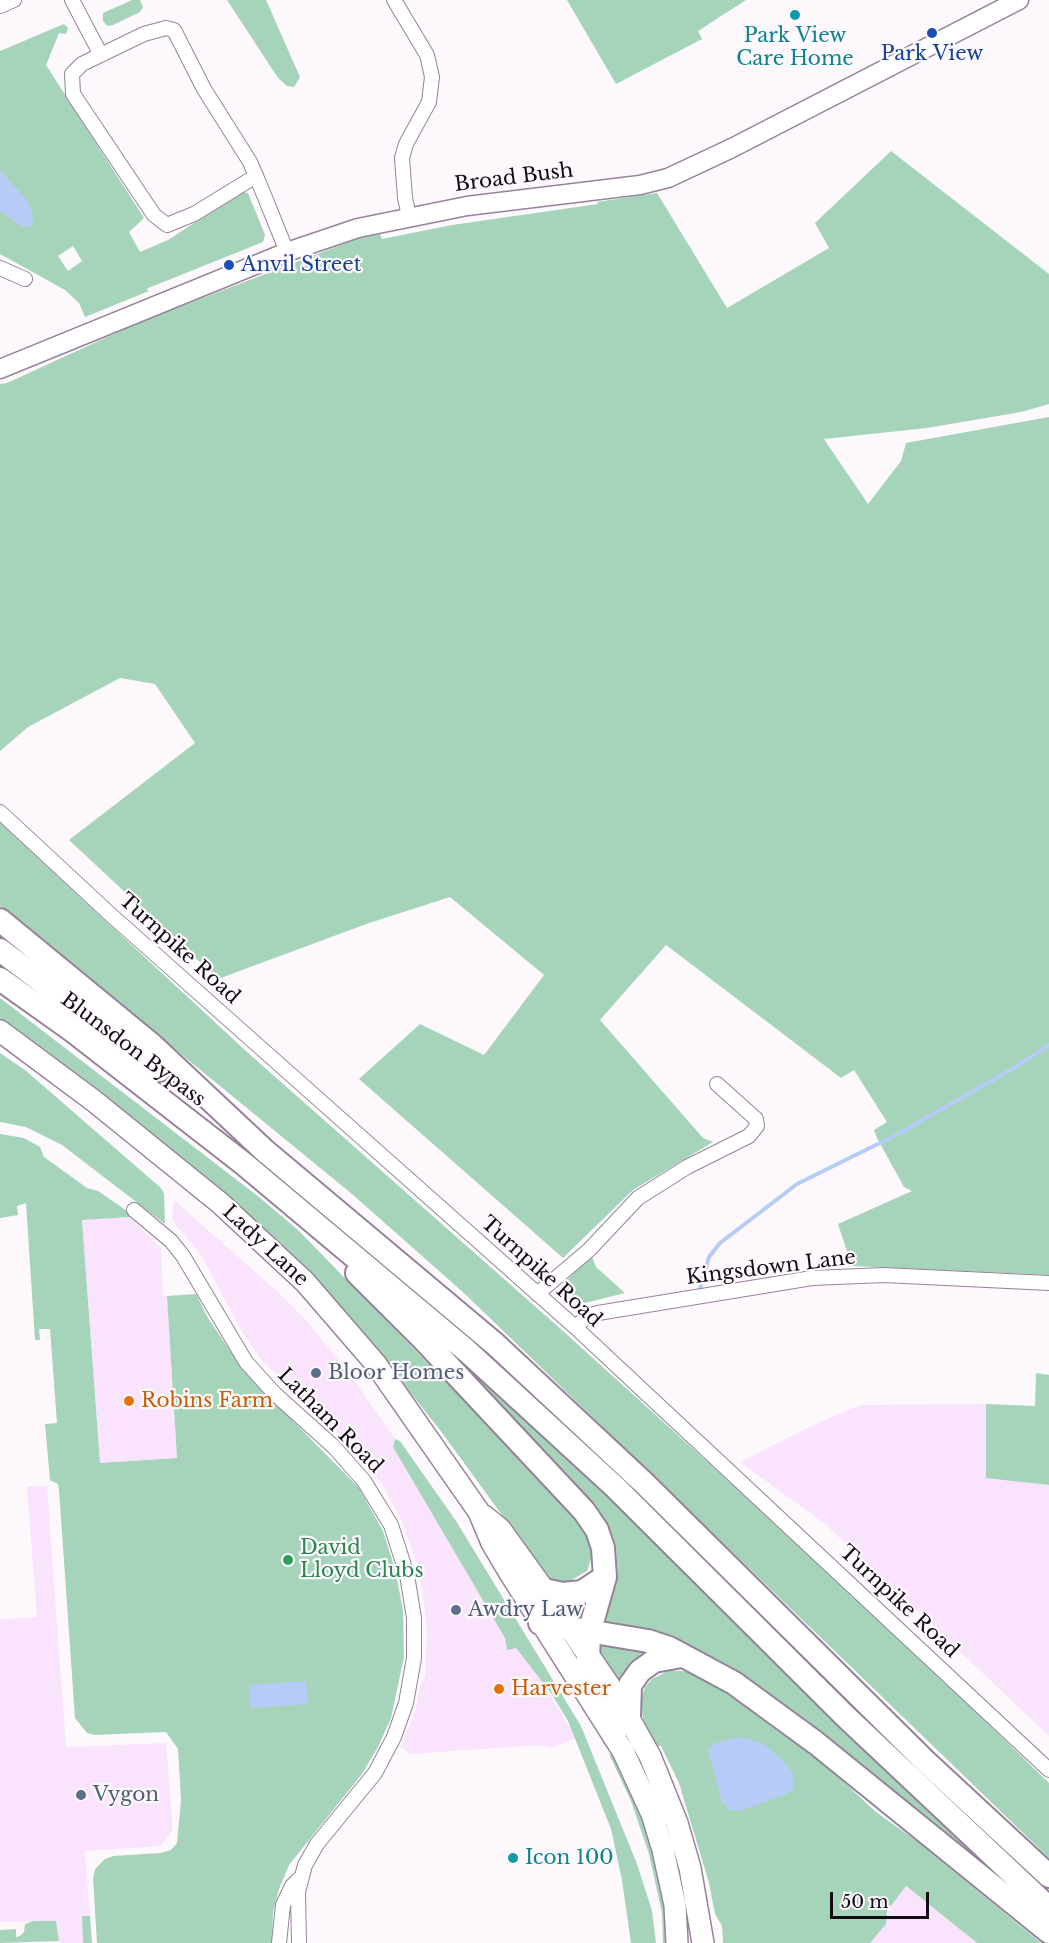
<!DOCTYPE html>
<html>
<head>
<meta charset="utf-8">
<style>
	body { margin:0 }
	#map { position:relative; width:1049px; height:1943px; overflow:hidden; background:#fcf8fc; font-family:"Libre Baskerville",serif }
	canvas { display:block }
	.scale { position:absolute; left:830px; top:1892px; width:99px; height:27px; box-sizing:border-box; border:3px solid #130c14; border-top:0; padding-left:8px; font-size:18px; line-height:21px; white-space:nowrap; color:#130c14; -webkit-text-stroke:4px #fcf8fc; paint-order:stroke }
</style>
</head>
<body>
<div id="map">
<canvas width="1049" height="1943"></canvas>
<div class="scale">50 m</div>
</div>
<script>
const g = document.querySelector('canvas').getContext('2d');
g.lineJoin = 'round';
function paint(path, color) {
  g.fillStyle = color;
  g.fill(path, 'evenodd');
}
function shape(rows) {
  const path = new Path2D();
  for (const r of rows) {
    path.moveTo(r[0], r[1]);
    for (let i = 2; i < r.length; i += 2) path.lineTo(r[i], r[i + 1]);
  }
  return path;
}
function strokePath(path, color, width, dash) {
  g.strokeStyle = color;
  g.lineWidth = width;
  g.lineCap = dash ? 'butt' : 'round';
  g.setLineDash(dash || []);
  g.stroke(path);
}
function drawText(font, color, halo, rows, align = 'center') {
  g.font = font + ' "Libre Baskerville",serif';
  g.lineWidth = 4.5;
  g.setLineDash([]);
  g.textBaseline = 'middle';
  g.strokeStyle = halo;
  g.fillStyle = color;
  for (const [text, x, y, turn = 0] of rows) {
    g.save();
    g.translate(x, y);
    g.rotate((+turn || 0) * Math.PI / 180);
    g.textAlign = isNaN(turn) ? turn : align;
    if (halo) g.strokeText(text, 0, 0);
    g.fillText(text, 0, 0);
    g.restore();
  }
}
const built = shape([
	[174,1200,279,1293,307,1321,349,1373,395,1439,393,1447,505,1638,507,1650,516,1647,541,1679,576,1738,552,1748,541,1745,411,1754,400,1747,415,1712,420,1686,425,1676,427,1630,420,1573,401,1519,384,1488,357,1451,262,1361,241,1330,201,1255,175,1224,172,1219],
	[130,1217,161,1248,163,1295,167,1296,177,1458,100,1463,82,1220],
	[986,1404,986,1477,1049,1485,1049,1736,825,1524,740,1462,813,1425,861,1405],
	[47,1486,66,1747,166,1743,173,1829,161,1846,85,1851,90,1916,82,1917,83,1943,59,1943,56,1921,0,1922,0,1619,37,1617,27,1487],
	[885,1870,977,1943,774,1943]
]);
const green = shape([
	[132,0,140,0,143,7,140,12,113,25,107,26,103,21,103,13],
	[227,0,266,0,300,77,294,87,287,86,278,78],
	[567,0,746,0,698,31,702,39,616,84],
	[64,24,68,28,66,34,59,33,46,65,144,218,129,232,140,252,168,240,242,192,248,193,265,235,263,242,146,289,149,291,85,317,79,303,65,290,0,254,0,51],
	[73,246,82,261,68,271,58,256],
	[891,151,1049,274,1049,404,1021,412,927,428,824,439,868,504,901,461,906,443,1049,417,1049,1275,852,1266,838,1224,912,1191,904,1187,877,1138,874,1130,887,1122,854,1070,841,1078,666,945,600,1020,703,1138,713,1142,633,1190,563,1258,359,1079,420,1024,484,1055,544,975,450,897,369,923,218,979,69,840,195,743,155,684,120,678,28,727,0,751,0,384,7,383,140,322,359,238,380,234,382,239,452,225,598,204,597,202,657,193,727,308,829,248,815,223],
	[0,823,247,1052,563,1331,854,1595,850,1596,865,1604,1049,1783,1049,1858,465,1294,352,1194,0,906],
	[0,998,259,1197,298,1230,563,1502,583,1526,591,1541,592,1556,587,1571,568,1582,568,1586,548,1578,440,1430,366,1337,49,1056,0,1019],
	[0,1053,25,1070,161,1188,164,1194,165,1224,62,1145,26,1127,0,1122],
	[0,1134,24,1138,40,1147,44,1157,87,1188,98,1191,130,1213,130,1217,82,1220,100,1463,177,1458,167,1296,196,1294,208,1318,243,1370,359,1488,383,1531,395,1569,403,1610,404,1657,391,1718,379,1745,362,1774,289,1865,279,1889,273,1912,272,1943,97,1943,93,1878,95,1869,105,1859,113,1856,160,1853,171,1850,177,1843,181,1800,178,1749,166,1732,95,1735,87,1733,75,1718,59,1490,58,1484,50,1480,45,1424,57,1423,50,1329,39,1329,40,1340,35,1340,26,1203,17,1206,18,1215,0,1218],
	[591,1254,596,1267,625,1293,585,1303,560,1288],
	[461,1358,622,1505,988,1865,985,1867,781,1706,598,1624,618,1575,616,1549,607,1527,456,1362],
	[1036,1373,1049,1375,1049,1485,986,1478,986,1404,1035,1406],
	[395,1439,400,1441,456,1521,581,1726,637,1864,652,1911,656,1943,631,1943,622,1880,611,1829,568,1721,551,1693,516,1648,507,1650,505,1638,393,1447],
	[595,1644,647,1651,618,1679],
	[670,1670,695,1672,746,1702,821,1761,876,1812,918,1842,1041,1943,977,1943,906,1886,887,1911,886,1924,870,1943,723,1943,722,1926,715,1914,709,1883,679,1783,661,1746,655,1746,643,1719,641,1699,645,1687,652,1679],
	[609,1754,614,1756,633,1796,649,1840,662,1891,667,1943,663,1943,662,1913,649,1854,631,1801],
	[82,1916,90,1916,92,1943,83,1943],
	[34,1921,56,1921,59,1941,0,1943,0,1930,16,1929,16,1937,20,1936,24,1932,25,1924]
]);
const water = shape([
	[0,170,27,200,32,211,33,225,30,227,21,226,0,211],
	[306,1681,308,1704,250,1708,249,1685],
	[734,1738,746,1738,764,1744,782,1759,794,1775,793,1789,789,1793,740,1811,730,1810,722,1803,708,1749,713,1744]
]);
const stream = shape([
	[700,1289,709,1257,720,1243,797,1184,896,1135,1014,1068,1049,1045]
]);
const minor = shape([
	[72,0,101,55],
	[394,0,427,55,432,77,429,102,406,144,402,158,405,198,409,216],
	[0,6,14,0],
	[256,176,194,214,167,225,154,215,73,94,72,74,82,64,144,34,166,28,174,30,204,89,250,162,256,176,264,195,287,252],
	[0,268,25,279],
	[0,812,111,915,575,1327,1049,1770],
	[134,1210,171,1241,183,1256,246,1362,275,1394,334,1447,364,1481,391,1525,407,1575,414,1618,414,1658,406,1703,394,1737,375,1773,317,1844,305,1865,298,1892,299,1943],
	[537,1294,589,1250,638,1198,687,1167,749,1136,757,1126,756,1119,717,1084],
	[575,1327,588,1316,598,1313,812,1278,884,1275,1049,1283],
	[279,1943,283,1905,292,1886,299,1879]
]);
const secondary = shape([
	[0,369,287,252,358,228,467,206,640,185,668,178,732,148,1019,0]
]);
const primary = shape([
	[0,1031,94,1101,220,1203,305,1282,375,1363,479,1512,492,1543,508,1570,623,1751,652,1814,663,1850,675,1905,677,1943],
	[484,1516,500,1529,544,1590,617,1697,650,1756,677,1823,690,1868,703,1943]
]);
const trunk = shape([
	[0,920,152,1045,265,1151,495,1344,644,1483,925,1761,1049,1876],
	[0,950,159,1070],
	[0,979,73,1031,244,1164,467,1351,615,1487,845,1716,1049,1908],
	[357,1273,425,1341,584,1511,597,1530,603,1548,605,1577,589,1633,588,1660,595,1688,611,1719,615,1737],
	[544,1590,563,1594,582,1592,605,1577],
	[540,1623,648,1641,669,1648,734,1683,816,1743,1049,1932],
	[629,1717,630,1685,640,1671,654,1661,681,1656]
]);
const markers = [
	[795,15,6,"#0f9aa8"],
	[932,33,6,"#1a4fb4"],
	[229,265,6,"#1a4fb4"],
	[316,1373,6,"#5c6f8a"],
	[129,1401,6,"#e8710a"],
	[288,1560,6,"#2e9e5b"],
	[456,1610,6,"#5c6f8a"],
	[499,1689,6,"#e8710a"],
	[81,1795,6,"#5c6f8a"],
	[513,1858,6,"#0f9aa8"]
];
const cultureNames = [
	["Park View",795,36],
	["Care Home",795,59],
	["Icon 100",525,1858,"left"]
];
const transitNames = [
	["Park View",932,54],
	["Anvil Street",241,265,"left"]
];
const streetNames = [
	["Broad Bush",514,178,-7],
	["Turnpike Road",179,949,42],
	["Blunsdon Bypass",133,1050,37],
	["Lady Lane",265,1246,43],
	["Kingsdown Lane",771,1268,-7],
	["Turnpike Road",541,1272,42],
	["Latham Road",330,1421,45],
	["Turnpike Road",899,1602,43]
];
const serviceNames = [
	["Bloor Homes",328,1373],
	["Awdry Law",468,1610],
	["Vygon",93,1795]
];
const foodNames = [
	["Robins Farm",141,1401],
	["Harvester",511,1689]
];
const leisureNames = [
	["David",300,1548],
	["Lloyd Clubs",300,1571]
];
paint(built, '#fae4fd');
paint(green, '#a5d4bb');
paint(water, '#b6ccf6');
strokePath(stream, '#b6ccf6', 4);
strokePath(minor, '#968399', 16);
strokePath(secondary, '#968399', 21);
strokePath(primary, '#968399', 24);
strokePath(trunk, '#968399', 26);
strokePath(minor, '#fff', 14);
strokePath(secondary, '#fff', 18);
strokePath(primary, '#fff', 21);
strokePath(trunk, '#fff', 22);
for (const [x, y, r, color] of markers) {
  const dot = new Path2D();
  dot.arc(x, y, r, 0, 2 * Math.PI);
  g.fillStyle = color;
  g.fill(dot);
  strokePath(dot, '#fcf8fc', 2);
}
drawText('20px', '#0d838f', '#fcf8fc', cultureNames);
drawText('20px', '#164399', '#fcf8fc', transitNames);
drawText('20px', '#130c14', '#fcf8fc', streetNames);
drawText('20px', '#4e5e75', '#fcf8fc', serviceNames, 'left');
drawText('20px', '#c56008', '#fcf8fc', foodNames, 'left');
drawText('20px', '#27864d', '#fcf8fc', leisureNames, 'left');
</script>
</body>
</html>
